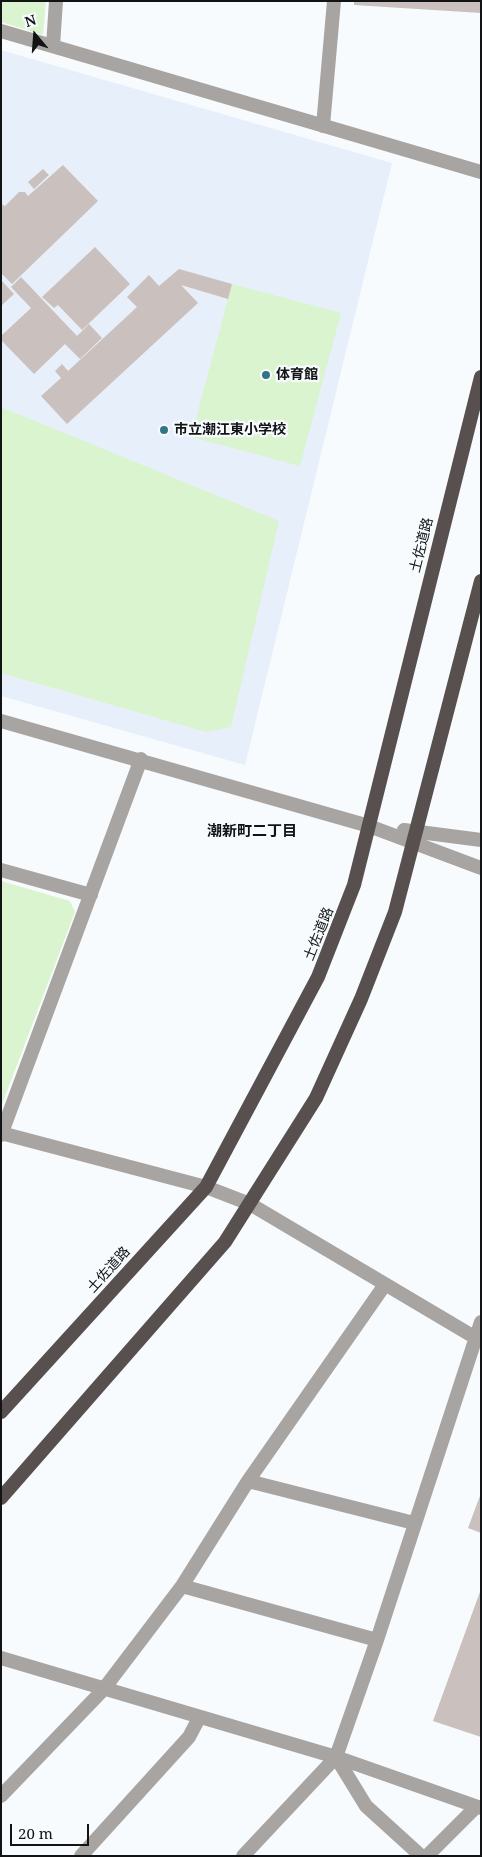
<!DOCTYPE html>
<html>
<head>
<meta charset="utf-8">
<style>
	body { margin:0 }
	#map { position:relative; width:482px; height:1857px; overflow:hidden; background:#f8fbfe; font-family:"Noto Serif",serif }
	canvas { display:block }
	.frame { position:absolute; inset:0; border:2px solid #111315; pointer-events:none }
	.north { position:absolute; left:10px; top:10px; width:50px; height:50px; -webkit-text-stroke:4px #f8fbfe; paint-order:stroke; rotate:342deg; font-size:14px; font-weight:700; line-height:20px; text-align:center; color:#111315 }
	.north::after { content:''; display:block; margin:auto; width:18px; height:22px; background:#111315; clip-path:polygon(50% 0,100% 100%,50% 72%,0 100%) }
	.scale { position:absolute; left:10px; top:1824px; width:79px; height:22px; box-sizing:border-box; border:2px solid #111315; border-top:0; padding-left:6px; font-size:15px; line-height:18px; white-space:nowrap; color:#111315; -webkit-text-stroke:4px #f8fbfe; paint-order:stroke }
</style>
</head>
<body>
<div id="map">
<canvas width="482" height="1857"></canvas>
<div class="frame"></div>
<div class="north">N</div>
<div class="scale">20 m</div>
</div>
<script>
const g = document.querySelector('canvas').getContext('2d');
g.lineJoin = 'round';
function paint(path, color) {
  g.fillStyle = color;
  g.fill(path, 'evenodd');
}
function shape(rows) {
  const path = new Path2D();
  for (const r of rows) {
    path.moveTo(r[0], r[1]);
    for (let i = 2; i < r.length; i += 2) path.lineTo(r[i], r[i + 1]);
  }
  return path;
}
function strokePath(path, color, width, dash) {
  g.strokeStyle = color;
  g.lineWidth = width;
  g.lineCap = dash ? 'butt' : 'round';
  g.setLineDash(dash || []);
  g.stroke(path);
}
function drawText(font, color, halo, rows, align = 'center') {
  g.font = font + ' "Noto Serif","Noto Sans JP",serif';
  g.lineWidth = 4.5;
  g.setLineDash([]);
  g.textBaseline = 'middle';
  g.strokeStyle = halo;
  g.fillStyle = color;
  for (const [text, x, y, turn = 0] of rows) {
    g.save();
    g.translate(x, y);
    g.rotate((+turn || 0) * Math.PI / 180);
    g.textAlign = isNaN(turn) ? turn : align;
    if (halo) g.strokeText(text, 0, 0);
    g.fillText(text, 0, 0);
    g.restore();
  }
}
const built = shape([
	[1,50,392,163,245,765,1,696]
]);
const green = shape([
	[1,1,46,1,43,35,1,22],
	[232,284,341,313,300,466,191,437],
	[1,407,279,521,231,727,206,732,1,673],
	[1,881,70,901,75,912,1,1107]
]);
const building = shape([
	[354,1,481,1,481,13,354,5],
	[63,165,98,201,12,284,1,273,1,204,5,206,19,192,25,192,28,196],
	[43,169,49,175,34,189,28,182],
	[95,247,130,284,82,330,58,305,54,308,42,297],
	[179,269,232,284,228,299,181,285,198,303,67,424,41,396,61,378,55,371,62,364,68,371,137,307,127,297,149,275,159,286],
	[21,277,77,336,89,324,102,338,80,359,65,344,34,374,1,340,1,336,31,308,11,287],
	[1,280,14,294,1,306],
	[481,1493,481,1533,468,1528],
	[481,1589,481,1737,433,1721]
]);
const minor = shape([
	[1,31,481,172],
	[53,46,56,1],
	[323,126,334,1],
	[1,721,369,826],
	[1,870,91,895],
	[1,1133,206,1187,250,1204,481,1341],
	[1,1135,141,759],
	[248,1481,414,1523],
	[182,1586,377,1640],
	[1,1658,336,1757,481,1808],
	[336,1757,366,1806,421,1856],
	[1,1796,103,1690,182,1586,248,1481,384,1286],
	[81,1856,189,1737,199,1718],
	[243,1856,336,1757,377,1640,481,1322],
	[427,1856,476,1807]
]);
const tertiary = shape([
	[369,826,481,868],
	[404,830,481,840]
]);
const trunk = shape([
	[1,1412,206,1187,318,977,354,885,481,377],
	[1,1498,225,1242,316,1098,361,999,395,912,481,581]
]);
const markers = [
	[266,375,5,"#307584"],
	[164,430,5,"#307584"]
];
const poiNames = [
	["体育館",276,375],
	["市立潮江東小学校",174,430]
];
const streetNames = [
	["土佐道路",422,545,-76],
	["土佐道路",319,934,-68],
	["土佐道路",109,1270,-48]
];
const neighbourhoodNames = [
	["潮新町二丁目",252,832]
];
paint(built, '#e7f0fa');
paint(green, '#d9f4cf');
paint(building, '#cac0be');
strokePath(minor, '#a8a4a2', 14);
strokePath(tertiary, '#a8a4a2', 14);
strokePath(trunk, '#58504e', 14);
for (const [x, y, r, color] of markers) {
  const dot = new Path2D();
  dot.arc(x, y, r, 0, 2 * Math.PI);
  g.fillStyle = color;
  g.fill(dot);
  strokePath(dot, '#f8fbfe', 2);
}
drawText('bold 14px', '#111315', '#f8fbfe', poiNames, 'left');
drawText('14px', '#111315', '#f8fbfe', streetNames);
drawText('bold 15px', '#111315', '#f8fbfe', neighbourhoodNames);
</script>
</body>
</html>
